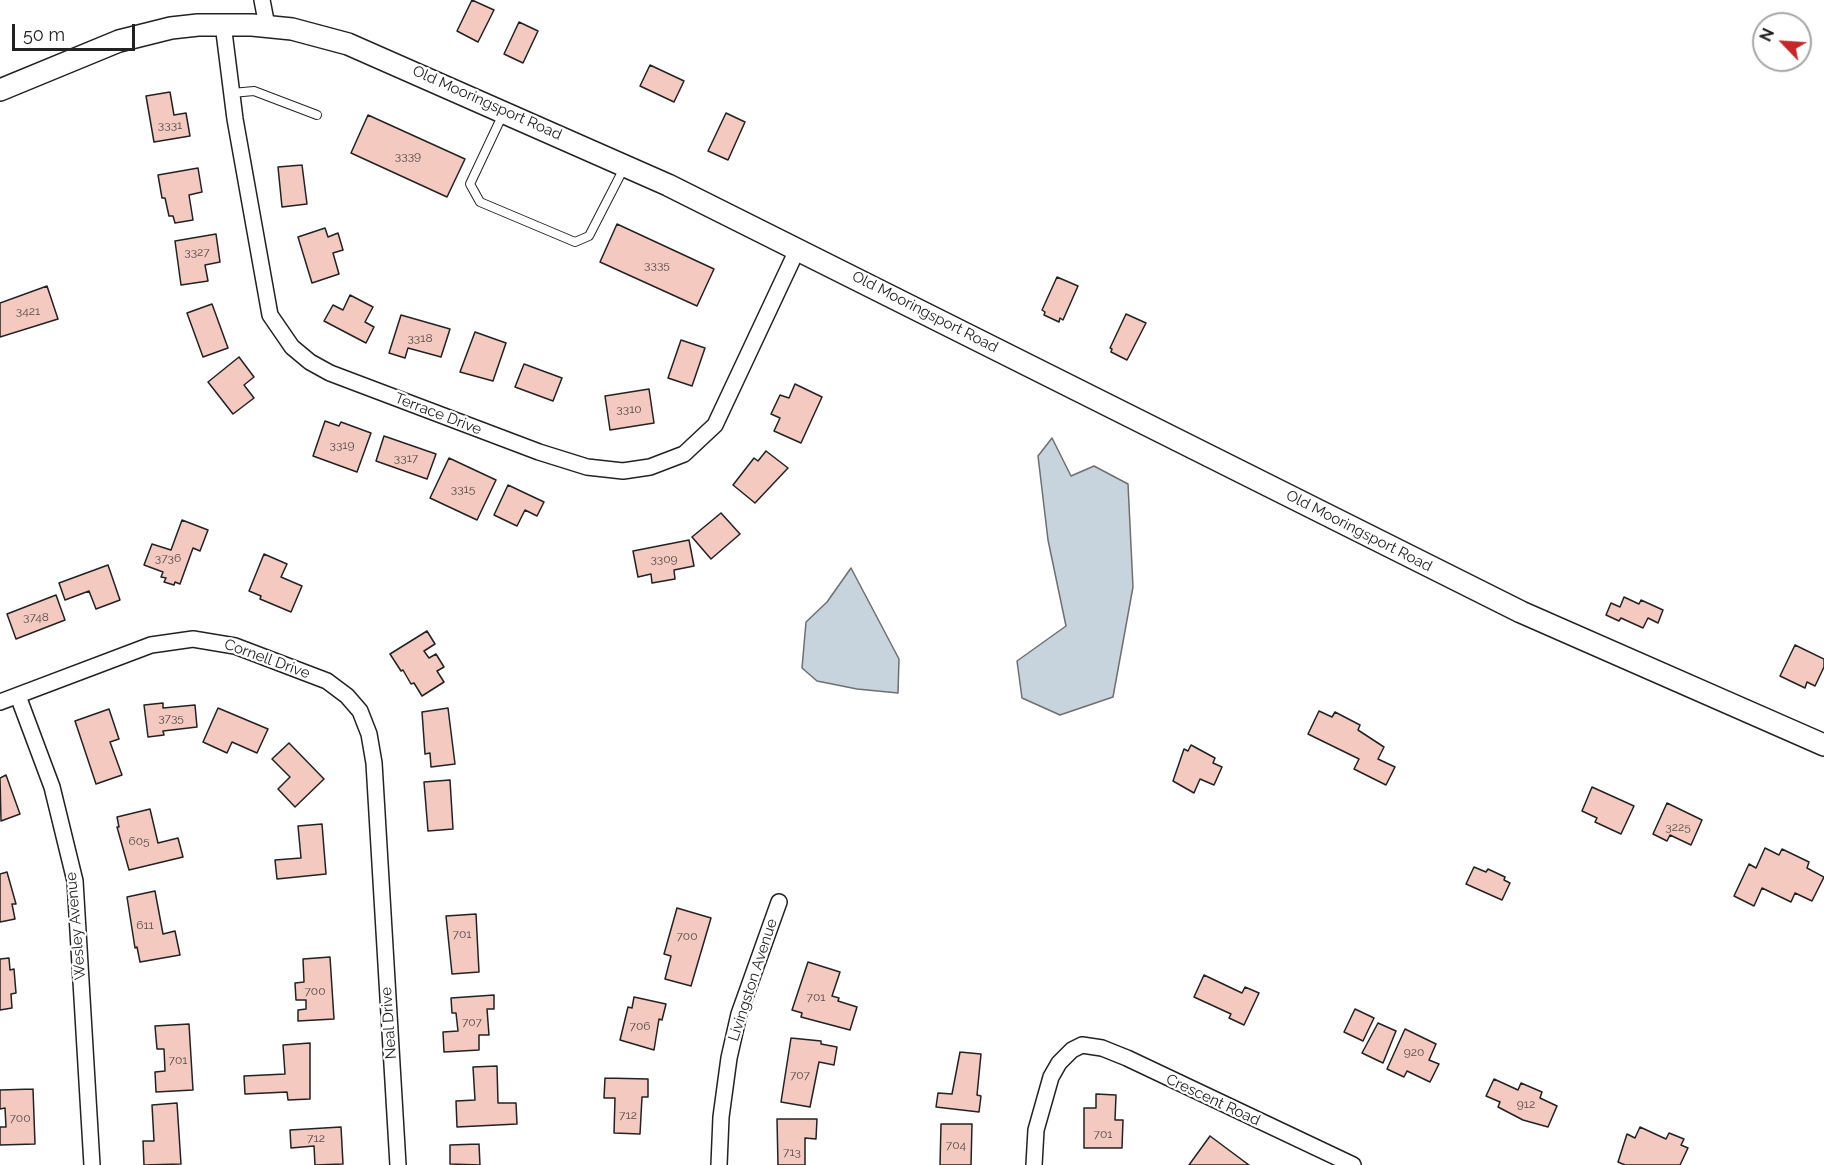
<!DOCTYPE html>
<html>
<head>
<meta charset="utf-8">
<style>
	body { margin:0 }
	#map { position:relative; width:1824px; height:1165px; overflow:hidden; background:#fff; font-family:Raleway,sans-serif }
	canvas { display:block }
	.north { position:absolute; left:1752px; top:12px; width:60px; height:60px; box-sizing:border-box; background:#fff; border:2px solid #a7a7a7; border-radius:50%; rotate:295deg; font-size:16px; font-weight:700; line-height:24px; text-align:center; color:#222 }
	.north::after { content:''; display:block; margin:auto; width:21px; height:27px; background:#c62828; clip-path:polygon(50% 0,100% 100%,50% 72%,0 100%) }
	.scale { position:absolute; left:12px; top:24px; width:123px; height:27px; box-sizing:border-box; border:3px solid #222; border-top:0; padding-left:8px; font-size:18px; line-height:21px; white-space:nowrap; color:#222; -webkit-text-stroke:4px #fff; paint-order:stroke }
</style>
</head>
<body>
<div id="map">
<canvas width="1824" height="1165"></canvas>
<div class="north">N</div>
<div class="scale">50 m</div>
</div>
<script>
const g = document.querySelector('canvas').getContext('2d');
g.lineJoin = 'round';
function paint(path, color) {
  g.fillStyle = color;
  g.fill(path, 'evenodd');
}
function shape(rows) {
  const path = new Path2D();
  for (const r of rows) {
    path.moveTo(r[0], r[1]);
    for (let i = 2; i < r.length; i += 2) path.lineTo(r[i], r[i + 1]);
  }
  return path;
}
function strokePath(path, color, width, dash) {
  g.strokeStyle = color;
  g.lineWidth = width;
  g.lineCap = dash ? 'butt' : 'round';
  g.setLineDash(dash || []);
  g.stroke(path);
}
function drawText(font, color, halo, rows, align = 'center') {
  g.font = font + ' Raleway,sans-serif';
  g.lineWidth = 4.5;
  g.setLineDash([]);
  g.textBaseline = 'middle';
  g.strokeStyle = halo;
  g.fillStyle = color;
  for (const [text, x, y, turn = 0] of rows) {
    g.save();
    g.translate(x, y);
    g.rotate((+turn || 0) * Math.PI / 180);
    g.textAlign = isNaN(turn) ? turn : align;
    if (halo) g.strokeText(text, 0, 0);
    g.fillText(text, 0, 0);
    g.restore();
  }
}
const water = shape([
	[1052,438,1071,476,1094,466,1128,484,1133,587,1113,697,1060,715,1022,698,1017,661,1066,626,1048,540,1038,456,1052,438],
	[851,568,899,659,898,693,857,689,817,681,802,668,806,622,827,602,851,568]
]);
const building = shape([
	[472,0,494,10,478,42,457,31,472,0],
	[519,22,538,31,523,63,504,54,519,22],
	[650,65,684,81,674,102,640,86,650,65],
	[170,92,174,115,186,113,190,136,154,142,146,96,170,92],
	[726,113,745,122,728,160,708,151,726,113],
	[368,115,465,159,447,197,351,153,368,115],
	[302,165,307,204,282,207,278,167,302,165],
	[198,168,202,192,189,195,193,220,175,223,173,216,169,216,165,198,162,198,158,175,198,168],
	[617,224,714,269,697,306,600,262,617,224],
	[325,228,328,237,338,233,343,250,333,253,339,274,312,283,298,237,325,228],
	[216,234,220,262,205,265,208,281,181,285,175,241,216,234],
	[1057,277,1078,286,1063,320,1060,318,1059,322,1044,315,1045,312,1042,310,1057,277],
	[47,286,58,319,0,337,0,303,47,286],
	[350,295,373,307,365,322,374,327,366,343,324,321,333,305,343,310,350,295],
	[212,304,228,348,203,357,187,313,212,304],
	[1126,314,1146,323,1127,360,1111,352,1112,349,1110,348,1126,314],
	[401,315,450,329,441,357,408,348,405,358,389,353,401,315],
	[475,332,506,343,493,381,460,372,475,332],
	[681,340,705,348,692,386,668,378,681,340],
	[239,357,254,377,244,385,254,398,233,414,208,382,239,357],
	[524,364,562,378,553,401,515,387,524,364],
	[795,384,822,397,801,443,774,431,780,418,771,414,780,395,789,398,795,384],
	[649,389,654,423,610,430,605,396,649,389],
	[325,421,339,426,341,422,371,433,357,472,313,456,325,421],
	[384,436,436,454,427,479,376,461,384,436],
	[766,451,788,468,755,503,733,485,754,458,758,461,766,451],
	[449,458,496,480,477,520,430,498,449,458],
	[508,485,544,502,537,516,525,510,517,526,494,515,508,485],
	[721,513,740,534,711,559,692,537,721,513],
	[182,520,208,530,200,551,193,548,180,584,175,582,174,585,164,582,166,578,161,577,163,572,144,565,152,544,171,550,182,520],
	[689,540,694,566,674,570,675,579,652,583,651,574,638,577,633,551,689,540],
	[264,554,287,564,281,577,302,586,291,612,260,599,261,596,249,591,264,554],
	[108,565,120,600,96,609,89,591,65,600,59,583,108,565],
	[56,595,65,620,16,639,7,614,56,595],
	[1624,597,1639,604,1641,600,1663,610,1658,623,1648,618,1643,628,1621,618,1619,621,1606,615,1611,603,1620,607,1624,597],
	[427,631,435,644,424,651,429,658,436,654,444,667,437,671,444,682,422,696,414,683,411,684,403,670,401,671,390,654,427,631],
	[1795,645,1824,659,1824,667,1815,686,1807,682,1805,688,1780,676,1795,645],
	[163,703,163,708,195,705,197,727,163,731,164,735,148,737,144,705,163,703],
	[218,708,268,729,257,753,232,742,227,753,203,742,218,708],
	[448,708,455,764,431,767,430,753,425,754,422,712,448,708],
	[109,709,119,739,110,742,122,775,96,784,75,721,109,709],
	[1319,711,1332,717,1335,712,1360,725,1358,730,1384,747,1378,759,1395,767,1386,785,1354,769,1359,759,1308,734,1319,711],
	[289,743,324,779,295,807,278,789,290,777,272,759,289,743],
	[1191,745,1215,758,1213,763,1222,767,1214,785,1200,779,1194,793,1173,781,1184,749,1188,751,1191,745],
	[6,775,20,814,1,821,0,778,6,775],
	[450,780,453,829,428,831,424,782,450,780],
	[1592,787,1634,806,1621,834,1595,822,1597,818,1582,811,1592,787],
	[1667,803,1702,820,1691,845,1670,835,1667,841,1653,834,1667,803],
	[150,809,158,843,178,838,183,857,129,870,117,827,119,827,117,817,150,809],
	[322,824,326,874,277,879,275,860,301,858,298,826,322,824],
	[1765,848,1779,855,1782,849,1809,862,1807,868,1824,877,1812,901,1795,893,1791,902,1762,888,1754,906,1734,896,1749,864,1756,868,1765,848],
	[1474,867,1486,872,1488,869,1505,877,1504,880,1510,883,1502,900,1466,884,1474,867],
	[7,872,16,904,12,904,15,919,0,922,0,874,7,872],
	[155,891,163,934,175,931,180,955,140,962,137,947,135,948,127,897,155,891],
	[677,908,711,918,691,986,665,979,671,956,664,954,677,908],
	[476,914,479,972,452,974,446,916,476,914],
	[330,957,334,1019,298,1021,298,1010,306,1009,306,1000,296,1000,295,983,304,982,303,959,330,957],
	[9,958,10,970,14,969,16,993,11,994,12,1008,0,1010,0,959,9,958],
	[808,962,840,972,832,996,839,998,838,1001,857,1007,850,1030,801,1017,802,1013,792,1010,808,962],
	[1204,975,1242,993,1245,987,1259,993,1244,1025,1229,1018,1231,1014,1194,997,1204,975],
	[494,995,494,1009,487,1009,489,1035,479,1035,479,1050,444,1052,443,1032,458,1031,456,1013,452,1013,451,998,494,995],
	[634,997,666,1004,662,1020,659,1019,654,1050,620,1040,628,1007,632,1008,634,997],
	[1355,1009,1374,1018,1363,1041,1344,1032,1355,1009],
	[1378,1023,1396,1031,1383,1063,1362,1053,1378,1023],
	[189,1024,193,1090,156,1092,155,1072,165,1071,164,1049,157,1049,155,1026,189,1024],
	[1405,1029,1436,1044,1429,1060,1439,1064,1430,1082,1407,1071,1404,1077,1387,1069,1405,1029],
	[791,1038,821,1041,821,1044,837,1047,834,1065,819,1062,810,1107,781,1102,791,1038],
	[310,1043,310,1099,288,1100,287,1092,245,1094,244,1076,285,1074,283,1045,310,1043],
	[960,1052,981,1054,977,1095,981,1096,979,1112,936,1107,938,1093,952,1094,960,1052],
	[497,1066,498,1103,516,1103,517,1124,457,1127,456,1101,475,1100,473,1067,497,1066],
	[605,1078,648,1079,648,1097,642,1097,640,1134,614,1133,615,1098,604,1098,605,1078],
	[1494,1079,1518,1090,1521,1083,1542,1092,1540,1098,1557,1106,1548,1127,1523,1120,1498,1107,1500,1102,1486,1096,1494,1079],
	[33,1089,35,1144,0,1145,0,1127,6,1127,5,1108,0,1109,0,1090,33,1089],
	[1096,1094,1116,1095,1115,1120,1123,1120,1122,1148,1084,1148,1084,1108,1096,1108,1096,1094],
	[177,1103,181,1164,144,1165,143,1141,154,1141,152,1105,177,1103],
	[777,1119,817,1119,816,1139,805,1138,805,1165,778,1165,777,1119],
	[941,1124,972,1124,971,1165,940,1165,941,1124],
	[341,1127,343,1164,315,1165,314,1146,291,1148,290,1130,341,1127],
	[1640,1127,1666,1139,1669,1133,1684,1139,1681,1145,1688,1148,1680,1165,1625,1165,1618,1162,1627,1134,1635,1138,1640,1127],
	[1210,1136,1249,1165,1189,1165,1210,1136],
	[479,1144,480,1165,450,1164,450,1145,479,1144]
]);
const service = shape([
	[232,93,254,91,317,115],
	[503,114,470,184,480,202,575,242,589,236,625,166]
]);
const minor = shape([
	[262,0,267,26],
	[223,24,235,119,270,315,292,347,310,362,330,373,539,452,587,467,623,471,650,467,684,454,715,425,798,248],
	[18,696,52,787,75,881,92,1165],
	[0,702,151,645,193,639,235,646,327,681,347,696,360,711,369,734,374,763,398,1165],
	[719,1165,721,1117,729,1058,739,1014,779,902],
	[1034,1165,1036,1130,1051,1077,1059,1063,1072,1050,1082,1045,1102,1048,1127,1058,1353,1165]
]);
const secondary = shape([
	[0,90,119,41,171,28,198,25,252,25,292,29,348,44,668,185,1521,612,1824,745]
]);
const numberNames = [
	["3331",170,125],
	["3339",408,156],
	["3327",197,252],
	["3335",657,265],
	["3421",28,311],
	["3318",420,338],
	["3310",629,409],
	["3319",342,445],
	["3317",406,458],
	["3315",463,489],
	["3736",168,558],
	["3309",664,559],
	["3748",36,617],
	["3735",171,718],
	["3225",1678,827],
	["605",139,841],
	["611",145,925],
	["701",462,934],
	["700",687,936],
	["700",315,991],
	["701",816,997],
	["707",472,1022],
	["706",640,1026],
	["920",1414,1052],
	["701",178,1060],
	["707",800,1075],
	["912",1526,1104],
	["712",628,1115],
	["700",20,1118],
	["701",1103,1134],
	["712",316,1138],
	["704",956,1145],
	["713",792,1152]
];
const streetNames = [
	["Old Mooringsport Road",487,103,24],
	["Old Mooringsport Road",925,312,27],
	["Terrace Drive",438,414,21],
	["Old Mooringsport Road",1359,531,27],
	["Cornell Drive",267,659,20],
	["Wesley Avenue",76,926,-95],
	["Livingston Avenue",753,980,-72],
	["Neal Drive",389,1023,-94],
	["Crescent Road",1213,1100,25]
];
paint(water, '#c7d3dd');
strokePath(water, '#6f6f6f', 1.5);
paint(building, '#f3c9c0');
strokePath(building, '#222', 1.5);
strokePath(service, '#222', 10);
strokePath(minor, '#222', 18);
strokePath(secondary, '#222', 24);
strokePath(service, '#fff', 8);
strokePath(minor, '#fff', 15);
strokePath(secondary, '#fff', 21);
drawText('12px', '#564c4a', null, numberNames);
drawText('15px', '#222', '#fff', streetNames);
</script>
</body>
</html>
